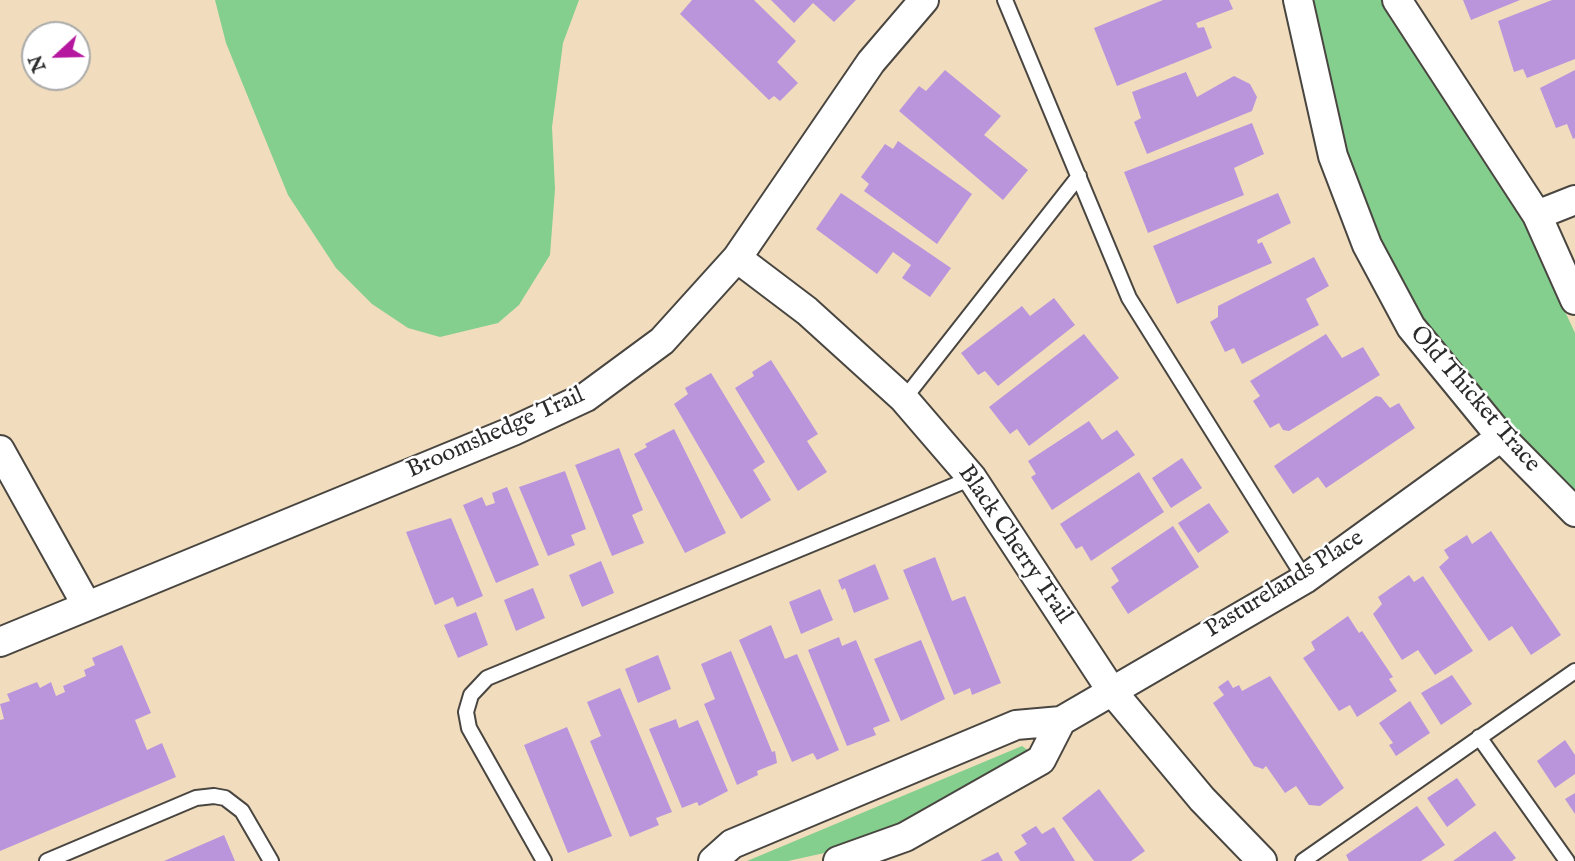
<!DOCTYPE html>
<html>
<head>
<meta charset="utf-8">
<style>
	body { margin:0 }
	#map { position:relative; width:1575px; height:861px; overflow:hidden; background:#f1ddbd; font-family:"IM FELL English",serif }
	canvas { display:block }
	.north { position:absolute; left:21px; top:21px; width:70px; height:70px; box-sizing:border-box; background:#fff; border:2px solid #aaa; border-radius:50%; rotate:248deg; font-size:19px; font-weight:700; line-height:28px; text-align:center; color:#2b2b2b }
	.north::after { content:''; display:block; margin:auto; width:24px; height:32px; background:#b5179e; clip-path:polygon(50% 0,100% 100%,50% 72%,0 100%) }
</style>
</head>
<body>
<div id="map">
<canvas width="1575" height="861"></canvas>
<div class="north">N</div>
</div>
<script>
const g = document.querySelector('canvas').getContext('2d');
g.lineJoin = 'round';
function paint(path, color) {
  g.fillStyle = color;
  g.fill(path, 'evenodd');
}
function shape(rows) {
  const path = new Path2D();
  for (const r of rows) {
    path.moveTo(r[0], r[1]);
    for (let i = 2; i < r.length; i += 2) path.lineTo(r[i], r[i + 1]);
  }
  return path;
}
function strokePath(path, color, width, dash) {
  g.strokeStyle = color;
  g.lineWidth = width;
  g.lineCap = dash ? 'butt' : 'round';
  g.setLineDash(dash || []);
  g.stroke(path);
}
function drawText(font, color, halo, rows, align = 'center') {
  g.font = font + ' "IM FELL English",serif';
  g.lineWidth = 5;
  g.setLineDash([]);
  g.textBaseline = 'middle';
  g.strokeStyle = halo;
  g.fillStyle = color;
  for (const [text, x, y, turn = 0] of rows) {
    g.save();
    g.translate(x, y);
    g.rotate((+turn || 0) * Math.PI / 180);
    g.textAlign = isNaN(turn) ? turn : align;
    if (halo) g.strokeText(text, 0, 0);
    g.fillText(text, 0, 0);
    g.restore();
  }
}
const green = shape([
	[215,0,579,0,563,43,552,127,555,189,550,255,519,305,498,323,440,337,408,328,372,304,336,268,288,195,226,43],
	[1304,0,1382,0,1525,225,1575,333,1575,501,1451,367,1391,268,1344,161],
	[1022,746,1029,751,953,802,838,850,788,861,747,861]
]);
const building = shape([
	[692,0,754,0,796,41,777,62,798,83,780,101,774,96,769,100,680,14],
	[771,0,856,0,834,22,813,3,794,23],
	[1163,0,1229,0,1233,9,1196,23,1198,28,1204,27,1212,48,1117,86,1094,28],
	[1463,0,1520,0,1471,20],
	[1552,0,1575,0,1575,59,1527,78,1523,69,1514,72,1498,21],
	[945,70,1001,116,984,135,1028,170,1003,200,899,111,919,86,926,91],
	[1575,70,1575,138,1573,139,1567,124,1556,128,1540,88],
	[1186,72,1197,97,1234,76,1250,84,1257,97,1252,111,1147,154,1134,122,1141,118,1132,92],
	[1252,123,1264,154,1234,168,1244,195,1148,233,1124,172],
	[898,141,972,194,937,244,864,191,869,184,861,177,885,144,893,149],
	[841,193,951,268,930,297,902,278,911,265,893,252,877,274,816,229],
	[1278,193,1291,223,1257,240,1258,244,1262,242,1272,263,1177,304,1153,246],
	[1314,257,1329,286,1306,299,1319,325,1242,364,1234,348,1225,352,1210,322,1218,317,1218,306],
	[1054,298,1075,325,998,386,985,371,978,375,961,353,1022,306,1030,316],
	[1084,334,1119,378,1029,446,1017,429,1010,434,989,407],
	[1326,334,1342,358,1363,347,1380,375,1289,431,1283,430,1279,423,1270,428,1253,401,1260,396,1250,381],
	[771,360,818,434,807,441,827,472,798,491,735,388,754,376,752,372],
	[711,373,765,462,753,470,771,500,741,519,674,404,688,394,685,388],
	[1376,396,1381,397,1390,408,1399,403,1415,428,1326,488,1318,477,1293,494,1274,466],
	[1089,421,1102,440,1117,430,1135,455,1052,510,1031,477,1036,474,1028,461],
	[674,429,726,533,685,553,634,454,647,447,645,444],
	[619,448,643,510,632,515,644,543,612,556,575,465],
	[1182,458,1202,488,1171,508,1152,478],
	[565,471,586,529,571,535,575,545,548,556,519,487],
	[1139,472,1164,512,1091,561,1082,546,1076,549,1060,524],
	[507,487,539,565,496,583,463,505,482,497,486,506,495,503,492,493],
	[1209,503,1229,532,1198,553,1178,523],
	[451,518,483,596,457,607,453,597,435,605,406,532],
	[1173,526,1199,567,1128,614,1111,587,1119,581,1111,568],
	[1491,531,1561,635,1531,655,1512,626,1489,641,1439,567,1449,558,1444,550,1467,535,1472,544],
	[935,557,952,601,965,596,1001,683,972,695,970,688,954,695,903,570],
	[601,561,614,593,582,607,569,575],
	[875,564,889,599,854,613,845,588,842,590,838,580],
	[1409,575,1414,582,1423,576,1473,651,1435,675,1418,650,1402,660,1373,614,1382,604,1378,597],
	[533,588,545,618,516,631,504,600],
	[820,589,833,620,801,634,789,602],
	[476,612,488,645,458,658,444,625],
	[1348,616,1359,633,1362,631,1393,677,1389,679,1397,691,1357,717,1350,705,1339,711,1303,658,1315,650,1311,642],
	[771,625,785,659,797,654,839,750,817,760,813,753,792,762,739,640],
	[839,637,842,646,856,640,890,721,873,728,876,735,847,746,808,650],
	[921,640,945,699,901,721,874,659],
	[122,645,151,713,135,720,147,750,162,743,176,777,0,851,0,720,4,719,0,704,10,701,7,694,37,682,40,688,51,682,56,696,65,692,63,686,86,676,84,670,95,665,92,658],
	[731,651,772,752,775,751,777,763,757,771,758,775,737,785,704,704,715,699,701,664],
	[658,655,671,689,638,703,625,669],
	[1452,675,1472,704,1441,725,1421,693],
	[1270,676,1344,788,1320,806,1309,805,1296,786,1285,793,1266,766,1263,769,1254,766,1213,703,1224,695,1218,687,1228,680,1233,688,1239,685,1242,691],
	[620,688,672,812,656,818,659,825,630,837,590,741,601,736,587,702],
	[1410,701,1430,733,1396,756,1389,745,1393,743,1379,723],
	[676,719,679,728,698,720,728,791,699,806,697,802,682,808,649,729],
	[567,727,612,836,568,853,524,745],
	[1565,740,1575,755,1575,774,1555,788,1537,761],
	[1457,778,1476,805,1447,827,1427,798],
	[1099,789,1145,851,1131,861,1094,861,1062,818],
	[1575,793,1575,814,1565,799],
	[1417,806,1445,845,1421,861,1349,861,1346,855],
	[1036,826,1042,834,1054,827,1075,861,1020,861,1014,852,1027,844,1021,835],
	[1495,831,1516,858,1512,861,1453,861],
	[224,835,235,861,164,861],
	[998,852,1003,861,980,861]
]);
const service = shape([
	[1005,0,1129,298,1305,579],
	[904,399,1079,176],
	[1479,737,1567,861],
	[47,861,196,798,214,796,225,798,242,811,271,861],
	[544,861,469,728,466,712,471,695,487,678,972,478],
	[1303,861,1575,671]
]);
const minor = shape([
	[1298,0,1333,156,1367,245,1411,327,1501,437,1575,512],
	[1397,0,1537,215,1575,300],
	[1537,215,1575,200],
	[737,258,807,311,904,399,972,478,1111,690,1202,799,1262,861],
	[0,450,87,606],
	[0,642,513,431,586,397,662,341,737,258,871,62,924,0],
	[713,861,732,844,1016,725,1061,721,1305,579,1501,437],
	[838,861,905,837,1041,760,1061,721]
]);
const streetNames = [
	["Old Thicket Trace",1474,400,49],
	["Broomshedge Trail",496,434,-24],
	["Black Cherry Trail",1014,545,56],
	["Pasturelands Place",1285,585,-32]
];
paint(green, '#84cf8d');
paint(building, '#bb95dc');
strokePath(service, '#494641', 18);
strokePath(minor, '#494641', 32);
strokePath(service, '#fff', 14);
strokePath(minor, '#fff', 28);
drawText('24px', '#2b2b2b', '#fff', streetNames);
</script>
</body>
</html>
